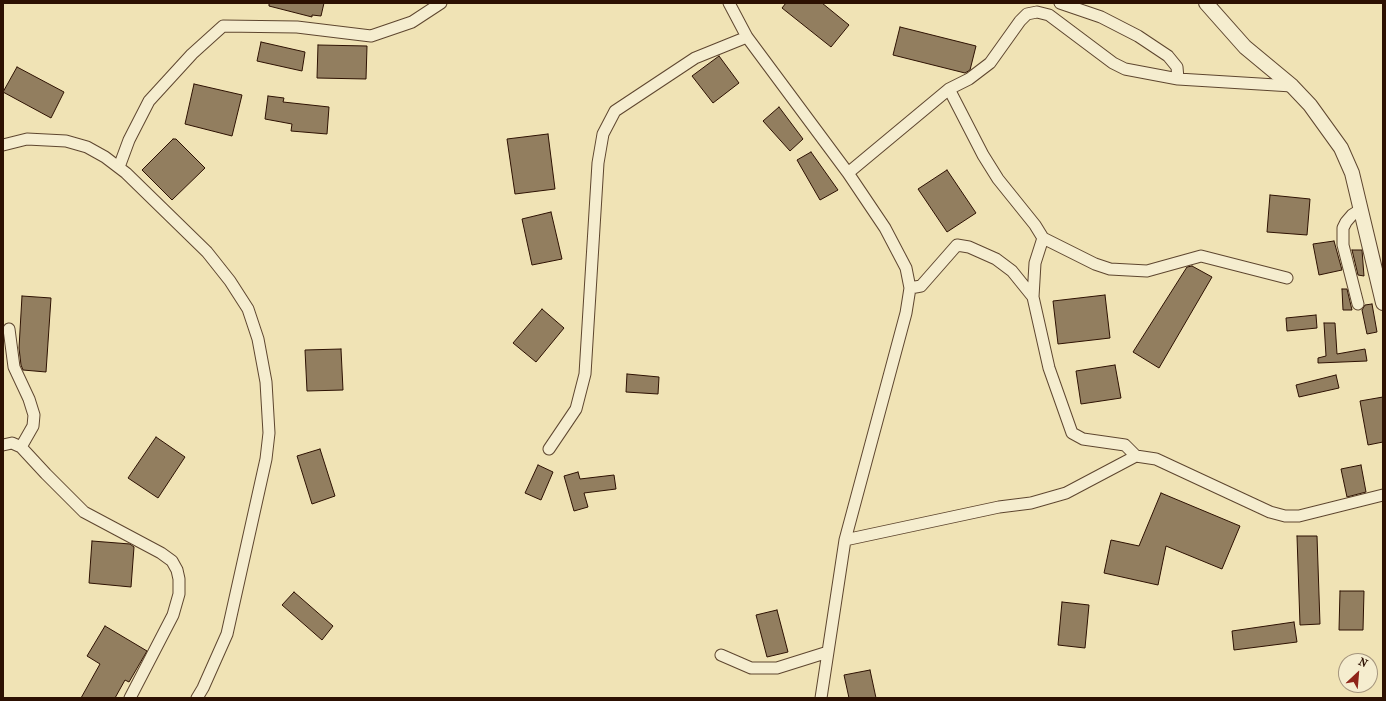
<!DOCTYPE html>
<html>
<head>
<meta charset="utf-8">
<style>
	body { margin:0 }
	#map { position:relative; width:1386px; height:701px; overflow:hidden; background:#f0e3b5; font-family:"IM FELL French Canon",serif }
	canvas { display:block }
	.frame { position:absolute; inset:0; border:4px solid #2d1102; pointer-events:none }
	.north { position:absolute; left:1338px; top:653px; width:40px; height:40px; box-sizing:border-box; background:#f5edcf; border:1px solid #a5957d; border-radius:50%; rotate:26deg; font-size:11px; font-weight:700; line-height:16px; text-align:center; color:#2d1102 }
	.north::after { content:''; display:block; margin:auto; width:14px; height:18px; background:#8f2418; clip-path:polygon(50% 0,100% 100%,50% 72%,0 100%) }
</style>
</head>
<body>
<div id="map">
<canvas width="1386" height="701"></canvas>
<div class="frame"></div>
<div class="north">N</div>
</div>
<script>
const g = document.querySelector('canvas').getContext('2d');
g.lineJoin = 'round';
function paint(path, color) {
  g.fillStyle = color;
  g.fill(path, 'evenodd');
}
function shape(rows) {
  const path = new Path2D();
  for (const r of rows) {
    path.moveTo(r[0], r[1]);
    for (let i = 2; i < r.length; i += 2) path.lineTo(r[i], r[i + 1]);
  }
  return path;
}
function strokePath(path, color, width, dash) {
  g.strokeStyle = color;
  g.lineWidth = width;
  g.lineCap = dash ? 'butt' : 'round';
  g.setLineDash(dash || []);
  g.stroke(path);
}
const building = shape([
	[269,3,324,3,321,16,312,15,312,17,269,6,269,3],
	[786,3,822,3,849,25,831,47,782,8,786,3],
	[900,27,976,46,970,70,965,73,893,55,900,27],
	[261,42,305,52,302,71,257,61,261,42],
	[318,45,367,46,366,79,317,78,318,45],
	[719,56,739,83,713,103,692,76,719,56],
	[17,67,64,92,51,118,3,92,17,67],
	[194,84,242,95,232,136,185,124,194,84],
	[268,96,284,98,283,102,329,107,327,134,291,131,292,124,265,119,268,96],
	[779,107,803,139,790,151,763,121,779,107],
	[548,134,555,189,515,194,507,139,548,134],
	[173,139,176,139,205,168,172,200,142,170,173,139],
	[811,152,838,190,820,200,797,160,811,152],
	[947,170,976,213,947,232,918,189,947,170],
	[1270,195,1310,199,1307,235,1267,232,1270,195],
	[551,212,562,259,532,265,522,219,551,212],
	[1334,241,1342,270,1319,275,1313,244,1334,241],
	[1352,250,1362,250,1364,276,1358,275,1352,250],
	[1192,266,1212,277,1159,368,1133,352,1187,267,1192,266],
	[1342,289,1347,289,1352,310,1343,310,1342,289],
	[1105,295,1110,338,1058,344,1053,301,1105,295],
	[22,296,51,298,46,372,23,370,21,365,19,348,22,296],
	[1372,304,1377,332,1367,334,1362,310,1365,305,1372,304],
	[542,309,564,328,536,362,513,343,542,309],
	[1316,315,1317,328,1287,331,1286,318,1316,315],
	[1324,323,1335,323,1337,354,1365,349,1367,361,1318,363,1318,358,1326,356,1324,323],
	[341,349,343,390,307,391,305,350,341,349],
	[1115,365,1121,398,1081,404,1076,371,1115,365],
	[627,374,659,377,658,394,626,392,627,374],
	[1336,375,1339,388,1299,397,1296,385,1336,375],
	[1383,397,1383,442,1368,445,1360,401,1383,397],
	[156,437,185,457,158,498,128,478,156,437],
	[320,449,335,496,312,504,297,456,320,449],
	[538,465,553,472,541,500,525,493,538,465],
	[1361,465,1366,492,1347,497,1341,469,1361,465],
	[578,472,580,479,614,475,616,489,584,493,588,507,574,511,564,476,578,472],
	[1161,493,1240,526,1222,569,1166,546,1158,585,1104,573,1111,540,1139,546,1161,493],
	[1297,536,1317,536,1320,624,1300,625,1297,536],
	[92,541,130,544,134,547,131,587,89,583,92,541],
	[1340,591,1364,591,1363,630,1339,630,1340,591],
	[294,592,333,626,322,640,282,605,294,592],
	[1062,602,1089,605,1085,648,1058,645,1062,602],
	[777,610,788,652,767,657,756,615,777,610],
	[1294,622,1297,642,1234,650,1232,631,1294,622],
	[105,626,147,651,129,682,125,680,115,698,81,698,100,664,87,656,105,626],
	[870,670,876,698,849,698,844,675,870,670]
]);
const minor = shape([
	[729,3,747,37,848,173,885,228,906,268,910,288,906,313,845,540,821,698],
	[1060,3,1101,17,1138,36,1168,56,1177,67,1178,79],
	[949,89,983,155,998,179,1035,225,1043,238,1095,264,1110,269,1147,271,1201,256,1287,278],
	[3,145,27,139,66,141,87,147,105,157,126,173,207,252,230,281,248,309,258,339,266,382,269,433,266,459,227,634,203,688,197,698],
	[119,167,129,140,149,101,192,54,223,26,297,27,371,36,412,22,441,3],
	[848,173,949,89,969,79,990,63,1020,21,1027,14,1037,12,1049,15,1113,63,1125,69,1178,79,1292,86],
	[1043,238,1035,263,1033,297,1049,368,1072,433,1083,439,1125,445,1136,456],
	[910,288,921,286,957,245,969,247,996,259,1012,271,1033,297],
	[1358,304,1343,245,1343,228,1346,222,1352,215,1360,210],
	[9,329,14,367,29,399,34,415,33,426,21,447],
	[3,445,12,443,21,447,46,474,84,512,161,553,172,561,177,570,179,579,179,594,173,615,130,698],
	[549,449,576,409,585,374,598,163,603,134,615,111,695,58,747,37],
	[845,540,999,507,1031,503,1066,493,1136,456,1156,459,1270,512,1285,516,1299,516,1383,495],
	[721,655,751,668,777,668,828,652]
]);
const tertiary = shape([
	[1206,3,1245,47,1292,86,1310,105,1341,148,1352,173,1383,303]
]);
paint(building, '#927e5f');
strokePath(building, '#2d1102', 1);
strokePath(minor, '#5e462f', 13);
strokePath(tertiary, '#5e462f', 16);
strokePath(minor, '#f5edcf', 11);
strokePath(tertiary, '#f5edcf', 14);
</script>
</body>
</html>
